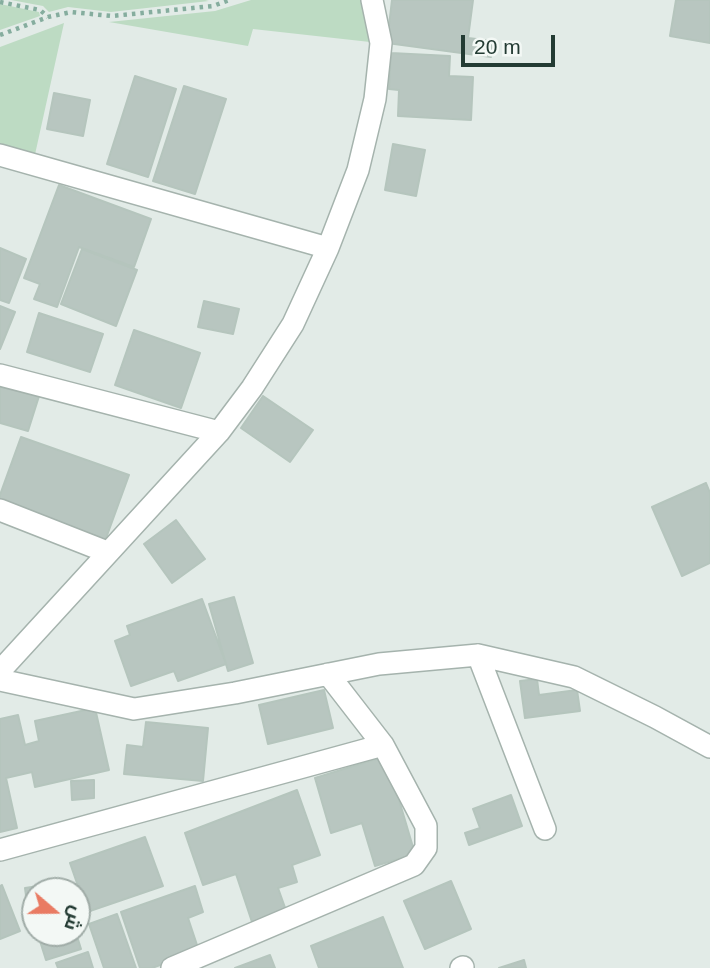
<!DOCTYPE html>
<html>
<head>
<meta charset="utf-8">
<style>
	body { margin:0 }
	#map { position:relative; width:710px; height:968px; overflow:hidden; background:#e2ebe7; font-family:Helvetica,Cairo,sans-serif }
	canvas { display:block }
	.north { position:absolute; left:21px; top:877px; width:70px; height:70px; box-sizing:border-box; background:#f3f8f5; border:2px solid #a0aca7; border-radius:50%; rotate:110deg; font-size:19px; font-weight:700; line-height:28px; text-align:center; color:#233b33 }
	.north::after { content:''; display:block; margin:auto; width:24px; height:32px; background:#e97b63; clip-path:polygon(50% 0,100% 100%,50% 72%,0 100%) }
	.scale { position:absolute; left:461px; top:35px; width:94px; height:32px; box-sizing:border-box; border:4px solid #233b33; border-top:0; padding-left:9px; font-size:21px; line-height:24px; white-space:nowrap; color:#233b33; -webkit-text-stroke:5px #f3f8f5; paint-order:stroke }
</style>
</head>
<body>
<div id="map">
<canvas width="710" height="968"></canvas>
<div class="north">ش</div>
<div class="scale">20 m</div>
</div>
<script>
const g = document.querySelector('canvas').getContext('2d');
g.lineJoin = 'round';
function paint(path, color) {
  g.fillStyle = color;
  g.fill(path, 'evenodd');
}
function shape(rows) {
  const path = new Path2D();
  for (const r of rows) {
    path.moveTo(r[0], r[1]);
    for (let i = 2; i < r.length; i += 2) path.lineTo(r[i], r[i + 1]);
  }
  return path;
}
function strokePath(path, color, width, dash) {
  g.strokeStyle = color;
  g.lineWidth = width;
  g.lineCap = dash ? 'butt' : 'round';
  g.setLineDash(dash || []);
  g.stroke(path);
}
const green = shape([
	[11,0,205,0,209,1,111,12,68,7,49,12,43,6],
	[251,0,365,0,370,42,253,29,248,46,109,22,215,11],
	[0,4,39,12,40,16,0,30],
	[64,23,34,159,0,150,0,47]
]);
const building = shape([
	[392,0,473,0,468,38,493,41,491,57,387,43,392,0],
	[676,0,710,0,710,43,670,36,676,0],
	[391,53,450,56,449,76,473,77,471,120,398,116,399,90,389,89,391,53],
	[135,76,176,89,148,177,107,164,135,76],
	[184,86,226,99,195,194,153,181,184,86],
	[54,93,90,100,83,136,47,129,54,93],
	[393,144,425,150,416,196,385,190,393,144],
	[59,185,151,219,134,267,79,247,57,307,34,299,40,284,24,278,59,185],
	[0,248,26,259,9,303,0,300,0,248],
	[82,249,137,270,116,326,61,304,82,249],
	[204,301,239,309,233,334,198,327,204,301],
	[0,306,15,312,0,349,0,306],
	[39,313,103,334,90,372,27,352,39,313],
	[134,330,200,353,181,408,115,385,134,330],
	[2,382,40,393,28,431,0,423,0,389,2,382],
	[263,396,313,430,290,462,241,428,263,396],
	[21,437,129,475,105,541,0,504,0,495,21,437],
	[706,483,710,493,710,563,682,576,652,507,706,483],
	[176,520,205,559,172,583,144,544,176,520],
	[234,597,253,663,228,671,209,604,234,597],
	[202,599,226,664,178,681,174,671,131,686,115,641,130,635,127,626,202,599],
	[537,679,539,695,577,690,580,711,525,718,520,681,537,679],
	[324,690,333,728,268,744,259,705,324,690],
	[95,708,109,770,35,787,32,772,6,778,17,828,0,832,0,719,18,715,25,745,39,741,35,721,95,708],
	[146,722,208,728,203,781,124,774,127,745,143,747,146,722],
	[386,756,415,854,375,866,362,823,331,833,315,778,386,756],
	[94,780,94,798,72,800,71,781,94,780],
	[297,790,320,855,292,865,297,882,278,888,288,916,254,928,236,874,203,885,185,833,297,790],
	[511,795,522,826,469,845,465,833,480,828,473,809,511,795],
	[145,837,163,886,87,912,70,863,145,837],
	[451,881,471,929,425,949,404,901,451,881],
	[58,883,59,891,35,891,35,925,30,926,25,888,58,883],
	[2,885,20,931,0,939,0,886,2,885],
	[195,886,203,912,188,918,199,951,152,968,140,968,121,912,195,886],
	[117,914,136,968,104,968,89,924,117,914],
	[383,917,403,968,319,968,311,946,383,917],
	[67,933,76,933,81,949,46,960,40,941,67,933],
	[88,952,93,968,58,968,56,963,88,952],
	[270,955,275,968,235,968,270,955],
	[524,960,526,968,499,968,524,960]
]);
const path = shape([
	[0,2,40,10,48,17],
	[0,35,48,17,71,12,112,16,213,6,229,0]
]);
const street = shape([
	[0,155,328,248],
	[0,375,219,432],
	[0,510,107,552],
	[478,655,545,829],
	[0,671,219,432,252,388,293,324,328,248,358,170,375,99,381,43,372,0],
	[0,680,134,709,235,693,379,664,478,655,574,677,655,717,710,747],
	[0,850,383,745],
	[172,968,414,865,426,848,426,826,383,745,328,674],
	[461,968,463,967]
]);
paint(green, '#bddbc3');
paint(building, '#b8c6c0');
strokePath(building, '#b5c5bd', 2);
strokePath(street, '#a5b3ad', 24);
strokePath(path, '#85ad9e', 4.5, [3.5, 5]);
strokePath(street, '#fff', 21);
</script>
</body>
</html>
